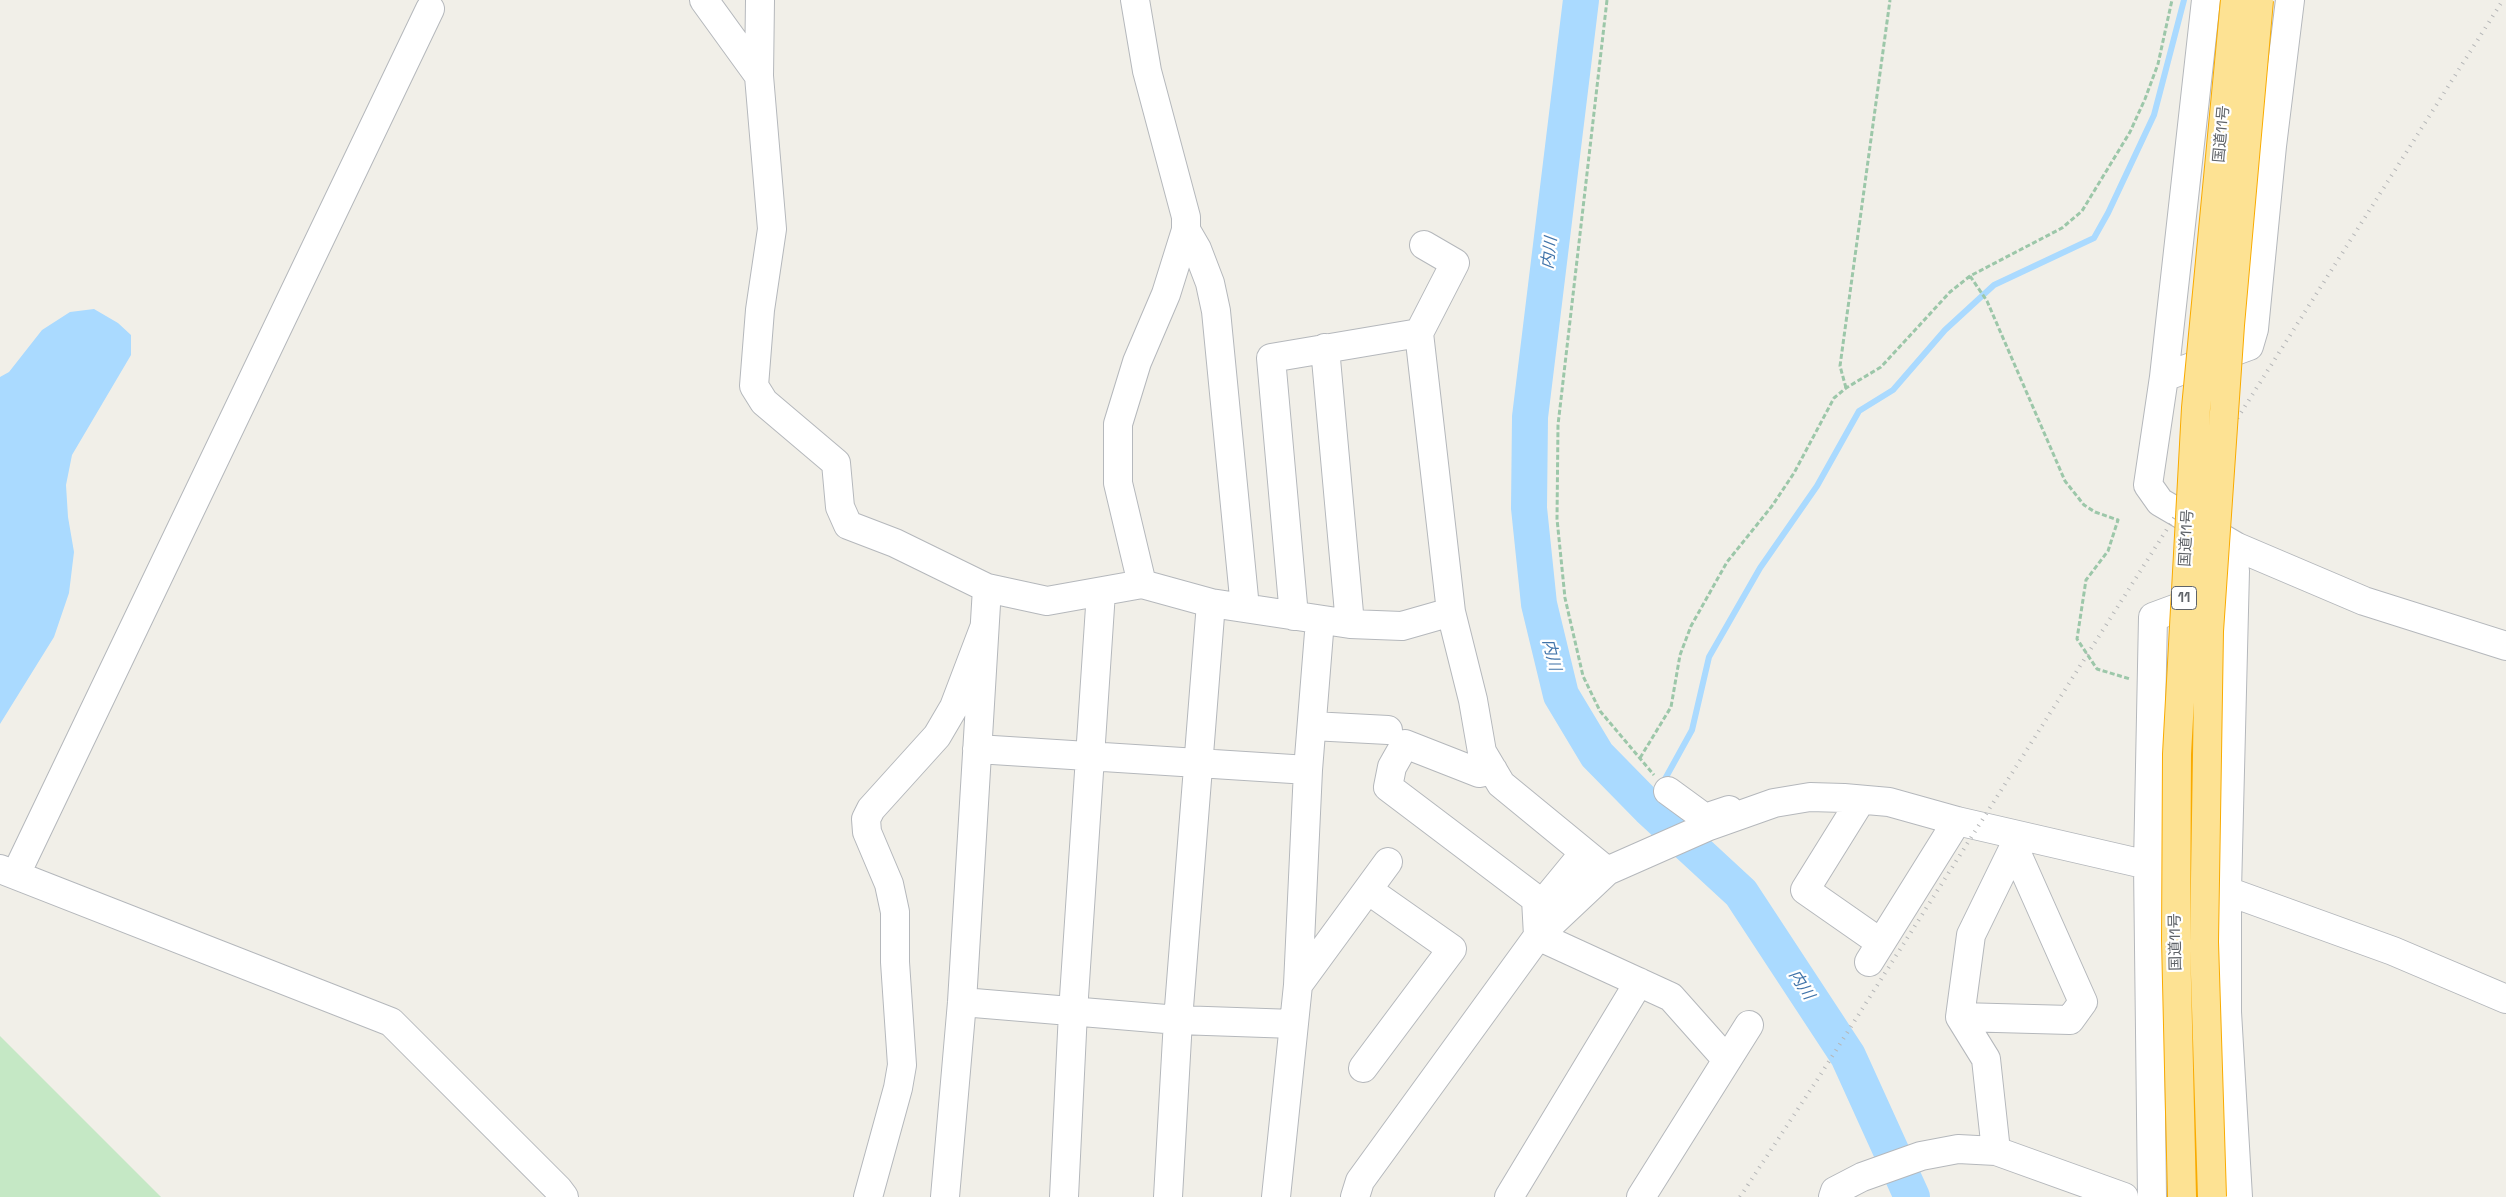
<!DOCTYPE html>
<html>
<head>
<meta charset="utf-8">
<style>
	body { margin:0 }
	canvas { display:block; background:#f1efe8 }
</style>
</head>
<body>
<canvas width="2506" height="1197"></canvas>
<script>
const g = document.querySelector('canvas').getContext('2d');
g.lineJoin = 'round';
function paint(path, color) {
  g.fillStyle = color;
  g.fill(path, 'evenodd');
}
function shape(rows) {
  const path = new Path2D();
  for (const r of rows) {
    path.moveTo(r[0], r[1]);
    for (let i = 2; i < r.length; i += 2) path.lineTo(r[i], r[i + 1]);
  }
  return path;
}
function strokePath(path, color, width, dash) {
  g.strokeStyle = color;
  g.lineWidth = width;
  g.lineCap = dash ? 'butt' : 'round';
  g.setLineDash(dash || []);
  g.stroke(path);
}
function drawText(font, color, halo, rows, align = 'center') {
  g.font = font + ' "Space Grotesk","Noto Sans JP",sans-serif';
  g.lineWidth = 4.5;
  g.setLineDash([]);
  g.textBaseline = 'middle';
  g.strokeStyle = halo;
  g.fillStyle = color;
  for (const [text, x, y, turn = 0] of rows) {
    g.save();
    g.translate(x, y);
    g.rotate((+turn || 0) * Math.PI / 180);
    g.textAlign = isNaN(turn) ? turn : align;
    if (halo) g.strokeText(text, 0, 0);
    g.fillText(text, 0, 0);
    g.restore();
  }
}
const green = shape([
	[0,1036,161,1197,0,1197]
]);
const water = shape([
	[94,309,118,323,131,335,131,355,72,455,66,485,68,517,74,552,69,593,54,637,0,724,0,377,9,372,42,330,70,312]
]);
const stream = shape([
	[1649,808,1692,730,1709,657,1760,568,1817,486,1859,411,1893,390,1945,330,1994,285,2094,238,2108,213,2154,115,2184,0]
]);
const river = shape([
	[1581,0,1530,417,1529,508,1539,604,1561,695,1597,755,1649,808,1741,893,1848,1056,1912,1197]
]);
const path = shape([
	[1607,0,1558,425,1557,519,1565,598,1583,676,1600,711,1654,775],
	[1970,276,1987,301,2065,481,2084,505,2095,512,2118,520,2108,551,2086,580,2077,639,2097,669,2130,679],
	[1846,388,1840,366,1890,0],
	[1640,758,1671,707,1680,655,1691,626,1727,562,1772,506,1794,473,1834,398,1846,388,1881,367,1950,292,1970,276,2062,228,2082,211,2130,132,2145,99,2158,64,2172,0]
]);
const minor = shape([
	[704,0,759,76],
	[760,0,759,76,772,229,760,310,754,386,764,402,836,463,840,507,848,525,895,543,987,588,1047,601,1142,584,1211,603,1350,624,1402,626,1451,612],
	[1135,0,1147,71,1186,217,1186,230,1166,294,1137,362,1118,424,1118,483,1142,584],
	[2206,0,2164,377,2148,485,2160,502,2237,547,2364,601,2506,646],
	[1186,230,1197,249,1210,283,1216,311,1245,608],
	[1424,245,1455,263,1419,333,1451,612,1473,700,1482,752,1501,784,1607,871],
	[1325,348,1350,624],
	[2164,377,2249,346,2254,329,2272,146,2290,0],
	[2235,571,2227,891,2227,1012,2238,1197],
	[1294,616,1271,358,1419,333],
	[1312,726,1388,730],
	[977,749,1308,770],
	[1493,770,1479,773,1405,744,1392,767,1388,787,1536,899,1538,936,1671,997,1727,1060],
	[1668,791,1705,818,1729,810],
	[1861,800,1805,890,1881,943],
	[0,869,391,1022,558,1189,564,1197],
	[16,874,430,9],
	[2227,891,2393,951,2506,999],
	[1538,909,1584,853],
	[1869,962,1957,821],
	[1298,985,1388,862],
	[962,1002,1178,1020,1294,1024],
	[1960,1017,2070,1020,2083,1002,2014,847],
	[1363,1068,1452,949,1368,890],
	[1996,1151,1986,1059,1960,1017,1971,935,2014,847,2017,835],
	[868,1197,898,1088,902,1065,895,962,895,912,889,884,867,832,866,819,871,809,937,736,954,707,984,628],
	[945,1197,962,1002,987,588],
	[1064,1197,1073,1012,1101,592],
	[1168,1197,1178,1020,1211,603],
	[1276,1197,1298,985,1308,770,1320,620],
	[1355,1197,1360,1181,1538,936,1607,871,1709,826,1774,803,1810,797,1844,798,1889,802,1957,821,2148,865],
	[1509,1197,1639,982],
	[1641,1197,1749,1025],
	[1833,1197,1835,1191,1862,1177,1921,1156,1958,1149,1996,1151,2124,1197],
	[2152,1197,2148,865,2153,617,2234,587]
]);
const rail = shape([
	[1740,1197,1819,1077,2503,0]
]);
const highwayBridge = shape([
	[2182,1197,2176,940,2177,754,2196,408,2235,0],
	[2212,1197,2204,942,2209,631,2230,325,2259,0]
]);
const shields = [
	[2184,598,25]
];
const shieldNames = [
	["11",2184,598]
];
const streetNames = [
	["国道11号",2222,134,-85],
	["国道11号",2187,538,-87],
	["国道11号",2176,942,-91]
];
const waterNames = [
	["内川",1550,253,-83],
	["内川",1551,655,76],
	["内川",1801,985,57]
];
paint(green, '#c5e8c5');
paint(water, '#aadaff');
strokePath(stream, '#aadaff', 6);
strokePath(river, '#aadaff', 36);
strokePath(minor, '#b5b8bc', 30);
strokePath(path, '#9cc7a9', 3, [5, 2.5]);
strokePath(minor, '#fff', 28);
strokePath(rail, '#b6b7b8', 4, [1, 6]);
strokePath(highwayBridge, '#f9ab00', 30, []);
strokePath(highwayBridge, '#fde293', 28);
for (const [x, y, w] of shields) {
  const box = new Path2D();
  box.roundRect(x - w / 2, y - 11.5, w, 23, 4);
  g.fillStyle = '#fff';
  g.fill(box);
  strokePath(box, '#5f6368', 1);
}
drawText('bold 14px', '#5f6368', null, shieldNames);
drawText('15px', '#5f6368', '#fff', streetNames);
drawText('italic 16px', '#4174aa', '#fff', waterNames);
</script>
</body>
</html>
